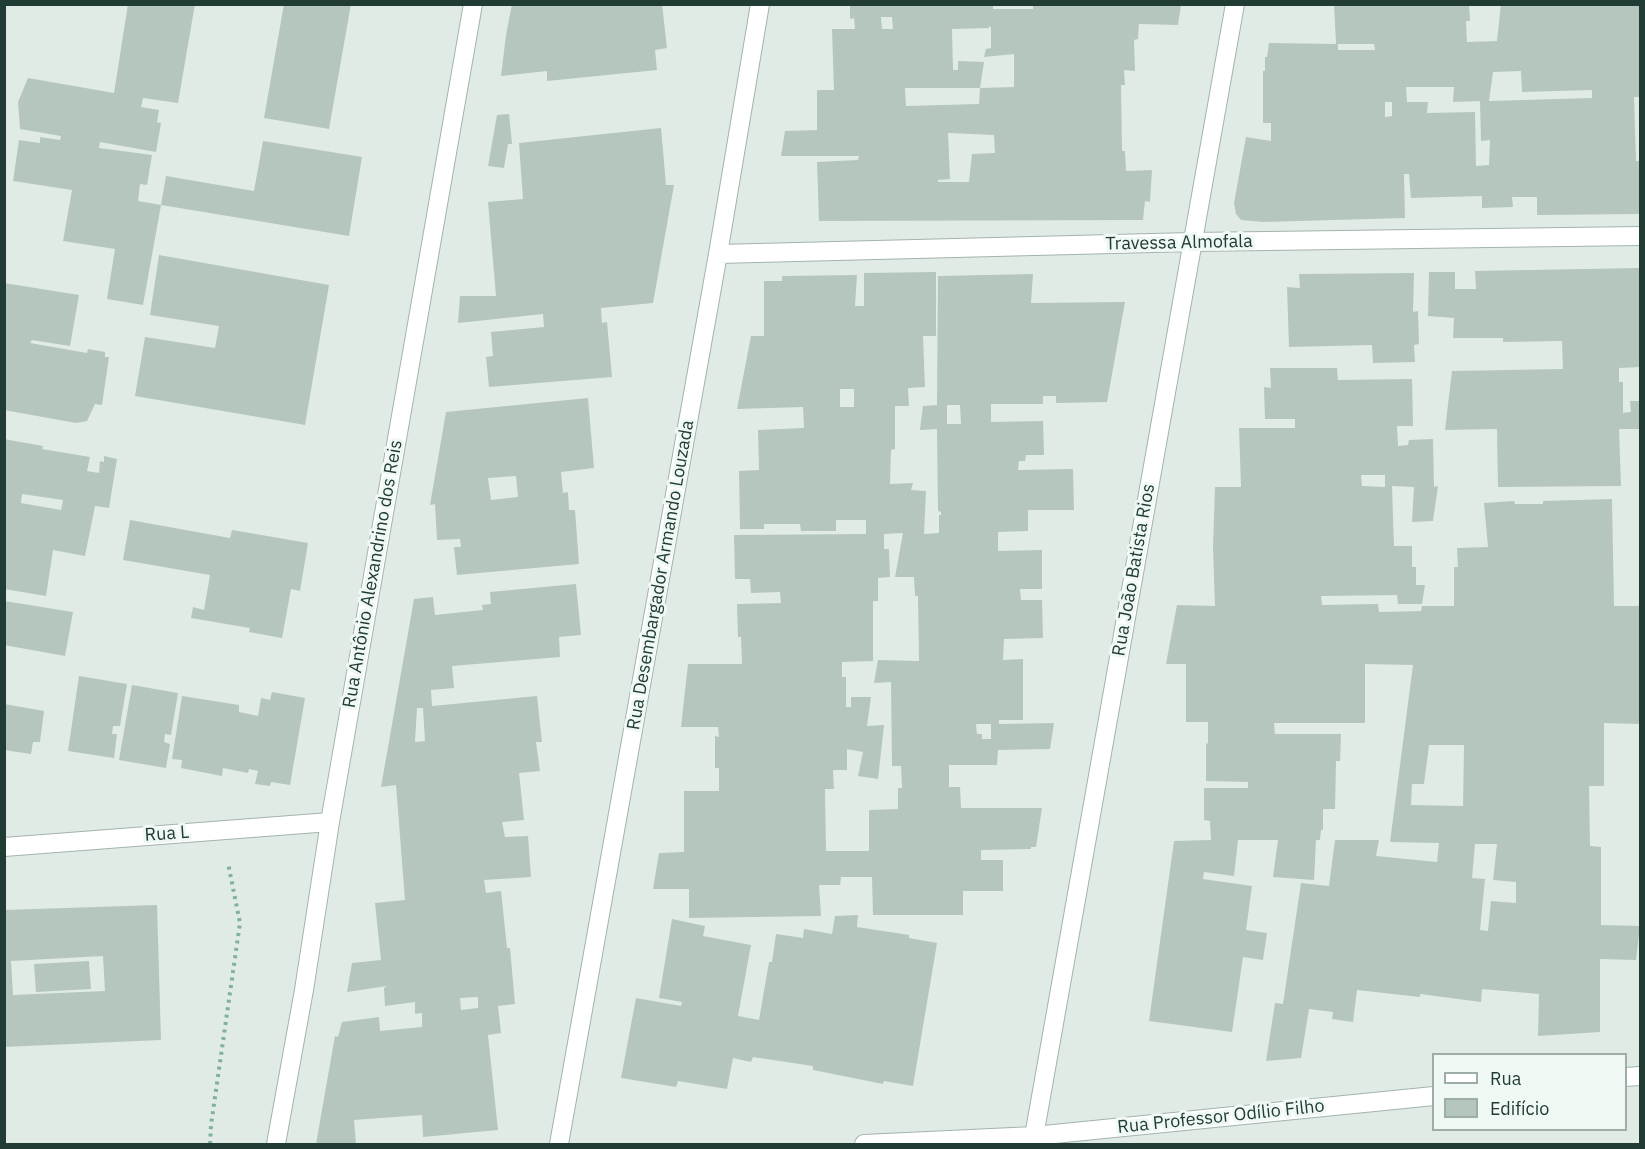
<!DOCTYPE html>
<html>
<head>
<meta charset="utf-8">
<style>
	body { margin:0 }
	#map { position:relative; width:1645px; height:1149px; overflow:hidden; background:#e0ebe6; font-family:"IBM Plex Sans",sans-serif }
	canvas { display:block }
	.frame { position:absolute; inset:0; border:6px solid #203c35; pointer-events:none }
	.legend { position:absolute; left:1432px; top:1053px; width:195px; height:78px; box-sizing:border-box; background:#f0f8f4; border:2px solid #9dada8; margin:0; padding:8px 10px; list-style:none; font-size:18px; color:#203c35 }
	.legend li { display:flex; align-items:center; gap:12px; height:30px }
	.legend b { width:30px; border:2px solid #9dada8 }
</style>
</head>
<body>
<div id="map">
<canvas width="1645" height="1149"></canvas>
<div class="frame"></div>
<ul class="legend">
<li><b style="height:8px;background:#fff"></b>Rua</li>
<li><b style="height:16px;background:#b5c6bf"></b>Edifício</li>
</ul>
</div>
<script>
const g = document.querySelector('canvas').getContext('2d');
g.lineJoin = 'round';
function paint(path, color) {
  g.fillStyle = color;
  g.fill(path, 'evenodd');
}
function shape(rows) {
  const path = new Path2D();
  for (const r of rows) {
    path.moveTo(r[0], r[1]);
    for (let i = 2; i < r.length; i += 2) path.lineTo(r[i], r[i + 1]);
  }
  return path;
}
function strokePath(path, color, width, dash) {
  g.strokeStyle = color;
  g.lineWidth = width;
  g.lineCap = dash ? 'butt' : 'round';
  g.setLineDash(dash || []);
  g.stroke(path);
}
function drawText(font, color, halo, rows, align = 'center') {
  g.font = font + ' "IBM Plex Sans",sans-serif';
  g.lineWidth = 6;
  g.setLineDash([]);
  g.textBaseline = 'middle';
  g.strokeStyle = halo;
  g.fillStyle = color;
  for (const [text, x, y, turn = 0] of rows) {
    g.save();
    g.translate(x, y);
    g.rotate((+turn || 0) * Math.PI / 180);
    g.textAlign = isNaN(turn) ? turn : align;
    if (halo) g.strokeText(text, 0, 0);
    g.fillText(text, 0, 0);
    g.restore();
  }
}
const building = shape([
	[128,4,195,4,178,103,143,98,141,107,159,110,157,122,161,123,156,152,100,142,99,148,152,155,147,185,140,184,138,201,161,205,166,176,254,191,263,141,362,157,349,236,161,205,143,305,107,299,115,249,63,241,72,190,13,181,19,140,40,143,40,137,60,140,61,136,20,129,18,102,28,78,114,93],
	[284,4,351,4,329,129,264,118],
	[512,4,662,4,667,48,655,50,657,70,547,81,547,71,501,76,506,35],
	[850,4,993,4,993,9,1033,9,1033,5,1181,5,1178,25,1139,24,1138,39,1134,40,1135,71,1124,70,1125,85,1121,85,1122,151,1125,151,1126,171,1152,170,1150,202,1145,201,1143,220,819,221,817,162,858,160,859,156,781,156,785,131,817,130,817,90,834,90,832,29,855,29,854,18,850,19],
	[881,17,892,17,893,29,882,29],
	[989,26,991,27,991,48,986,49,984,57,1014,54,1014,87,980,88,984,62,958,61,958,70,953,70,952,29,989,28],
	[905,88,980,88,979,104,906,106],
	[948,133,994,135,995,153,972,154,969,182,938,182,938,180,950,179],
	[1334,4,1469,4,1470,21,1466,21,1467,42,1497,41,1501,4,1640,4,1640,97,1634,97,1636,161,1640,161,1640,214,1537,215,1537,197,1512,197,1513,207,1482,208,1482,196,1411,198,1409,174,1404,174,1405,218,1263,222,1241,220,1236,214,1234,203,1246,137,1271,141,1271,123,1263,123,1263,71,1265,71,1265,57,1267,57,1269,43,1338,44,1338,50,1375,50,1374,44,1336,44],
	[1521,71,1522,92,1592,90,1592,98,1489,101,1493,72],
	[1406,87,1454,87,1453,102,1480,101,1481,141,1490,140,1489,165,1476,166,1475,112,1427,113,1428,102,1407,102],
	[1385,102,1392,102,1392,116,1385,117],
	[509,114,512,144,508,144,504,168,488,166,497,115],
	[661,128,666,185,674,185,653,303,601,308,602,323,607,322,612,377,489,387,486,357,493,356,491,332,544,327,543,314,458,323,460,296,496,296,488,202,523,199,519,143],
	[159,255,329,285,305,425,135,396,145,337,215,348,219,326,150,315],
	[1640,268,1640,367,1619,368,1619,382,1623,382,1623,413,1631,412,1630,401,1640,401,1640,429,1619,429,1621,486,1498,487,1497,429,1445,430,1452,371,1563,369,1562,341,1503,342,1503,338,1453,338,1454,318,1428,316,1429,272,1455,272,1455,289,1476,289,1475,271],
	[936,272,936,336,923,336,925,387,908,388,909,406,895,406,895,449,891,450,890,484,913,483,911,490,926,491,924,534,939,533,939,515,941,515,941,512,938,511,937,429,920,430,923,406,937,405,938,276,1033,274,1031,303,1125,302,1107,402,1056,403,1056,396,1043,396,1043,404,991,404,991,422,1043,421,1044,455,1026,455,1025,461,1019,461,1018,470,1073,469,1074,510,1028,510,1028,531,998,532,998,551,1042,550,1042,589,1020,589,1021,600,1042,600,1043,638,1004,639,1003,660,1023,659,1023,720,999,720,999,724,1054,723,1050,749,998,750,997,765,949,765,949,787,960,787,961,808,1042,808,1036,847,1031,847,1031,849,981,850,981,860,1003,860,1003,891,963,891,963,915,873,915,872,877,841,877,840,885,819,885,821,916,689,918,689,889,653,889,659,853,684,852,684,791,719,791,719,768,715,768,715,736,719,737,718,727,681,727,688,664,742,664,741,637,738,637,737,604,781,603,780,592,751,593,750,579,735,579,734,535,866,534,866,520,836,520,836,531,801,531,800,524,764,524,764,529,740,529,739,471,759,470,758,430,804,428,803,407,737,409,751,336,764,336,764,281,782,281,782,276,857,275,855,306,864,306,864,273],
	[840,389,854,389,854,407,840,407],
	[947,405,960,405,961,424,947,424],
	[903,533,895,577,914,577,915,596,918,596,919,661,878,660,874,683,891,682,892,766,901,766,902,788,898,788,898,809,869,810,869,851,826,851,825,789,834,789,833,770,847,770,847,749,863,752,858,776,878,779,884,725,867,726,871,697,851,697,851,707,846,707,846,677,842,677,842,662,873,661,873,601,878,601,878,578,890,577,889,549,884,549,884,534],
	[976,724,991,724,991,739,982,739,982,734,977,734],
	[1414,273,1413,312,1418,311,1419,344,1414,345,1415,362,1373,363,1372,345,1289,347,1287,287,1300,288,1299,274],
	[4,283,79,295,70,346,32,340,30,343,87,353,88,349,105,352,105,357,109,357,102,405,95,404,87,421,76,423,4,410],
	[1270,368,1337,368,1338,380,1412,379,1413,426,1397,426,1398,446,1408,445,1409,440,1433,439,1434,487,1438,486,1433,521,1412,522,1414,487,1392,486,1394,546,1412,546,1412,567,1416,567,1416,585,1425,585,1422,604,1398,604,1397,595,1321,596,1322,605,1378,604,1379,612,1421,611,1422,606,1454,606,1454,567,1458,567,1457,548,1488,547,1484,503,1514,501,1515,504,1543,504,1543,501,1612,499,1614,606,1640,606,1640,724,1604,723,1604,786,1589,786,1590,846,1601,847,1601,925,1640,926,1636,960,1600,959,1600,1032,1538,1036,1539,994,1482,989,1481,1002,1420,994,1420,997,1357,990,1353,1022,1332,1019,1333,1012,1309,1009,1301,1058,1266,1061,1275,1003,1283,1004,1301,883,1329,886,1335,840,1379,840,1376,856,1437,862,1439,843,1390,842,1413,665,1365,664,1365,723,1274,723,1275,734,1341,734,1340,761,1336,761,1335,809,1323,809,1323,830,1321,830,1320,840,1316,840,1314,880,1273,877,1278,840,1238,840,1234,876,1204,872,1203,879,1252,886,1246,930,1267,933,1263,960,1243,957,1232,1032,1149,1021,1174,841,1211,840,1210,821,1204,820,1204,788,1248,788,1248,782,1206,781,1206,744,1208,743,1208,722,1186,722,1186,664,1166,664,1177,605,1215,606,1213,547,1215,487,1241,487,1239,428,1295,428,1295,419,1265,419,1264,387,1271,388],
	[1361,475,1385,475,1385,487,1362,486],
	[1429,745,1464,745,1463,806,1411,805,1412,784,1424,784],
	[1475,844,1497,844,1493,880,1516,882,1516,903,1491,901,1488,931,1480,930,1485,879,1472,878],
	[588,398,594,468,561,472,563,493,568,492,569,510,575,510,579,564,457,575,454,547,461,547,460,539,437,540,435,504,430,505,446,412],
	[516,476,518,497,491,500,488,478],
	[4,439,43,446,42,449,90,457,87,471,99,473,100,461,104,462,104,456,117,459,109,508,95,506,85,556,53,550,46,596,4,589],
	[22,494,63,500,61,510,21,503],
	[130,520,230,538,232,530,308,543,300,591,291,589,282,638,249,632,250,628,191,618,193,607,204,610,210,575,123,560],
	[576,584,581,635,559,637,560,657,452,666,454,688,431,690,432,706,537,696,542,742,536,742,540,771,519,773,524,820,502,822,505,837,528,836,531,877,484,880,486,893,501,891,507,948,510,948,515,1004,498,1006,501,1033,488,1035,498,1130,423,1137,422,1115,354,1120,356,1144,316,1144,335,1036,338,1037,342,1022,379,1017,380,1031,422,1027,422,1013,415,1014,415,1002,385,1006,384,988,387,986,347,992,352,963,381,960,375,903,405,900,396,785,381,787,414,599,433,597,435,615,483,610,482,605,491,604,490,592],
	[417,708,423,708,425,741,415,742],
	[478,997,478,1008,461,1010,460,998],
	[4,601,73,612,65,656,4,645],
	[79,676,127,684,120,726,113,726,112,734,117,734,114,758,68,751],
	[132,685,178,693,171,735,165,734,164,742,170,744,166,768,119,760],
	[272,692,305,698,290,785,271,782,270,786,255,784,258,771,249,769,248,773,223,768,222,776,181,768,182,760,172,759,182,696,239,705,239,712,258,716,261,698,270,700],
	[4,704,44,711,40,742,33,742,31,754,4,750],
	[157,905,161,1040,4,1047,4,910],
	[103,956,105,991,13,995,11,961],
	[858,915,857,927,909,935,909,938,937,943,913,1086,884,1081,883,1084,813,1070,813,1066,753,1057,751,1062,733,1058,727,1089,678,1081,676,1087,621,1078,636,998,681,1006,682,1002,659,998,672,919,705,926,703,936,751,945,738,1016,759,1020,769,962,772,962,776,934,803,938,804,929,832,934,835,916],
	[89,961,91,989,36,992,34,964]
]);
const path = shape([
	[210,1144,211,1125,240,923,228,863]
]);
const minor = shape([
	[718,254,1192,242,1640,236],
	[4,847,330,822],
	[1626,1077,1640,1076],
	[1034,1136,1235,4],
	[276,1144,304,990,330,822,473,4],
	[559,1144,718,254,760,4],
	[864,1144,1034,1136,1434,1096]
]);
const streetNames = [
	["Travessa Almofala",1179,243,-1],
	["Rua João Batista Rios",1134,570,-80],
	["Rua Antônio Alexandrino dos Reis",373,574,-80],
	["Rua Desembargador Armando Louzada",661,575,-80],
	["Rua L",167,834,-4],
	["Rua Professor Odílio Filho",1221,1117,-6]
];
paint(building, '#b5c6bf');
strokePath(minor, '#a3b3ad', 20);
strokePath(path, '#7fb0a1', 4, [3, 4.5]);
strokePath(minor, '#fff', 18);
drawText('18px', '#203c35', '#f0f8f4', streetNames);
</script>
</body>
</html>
